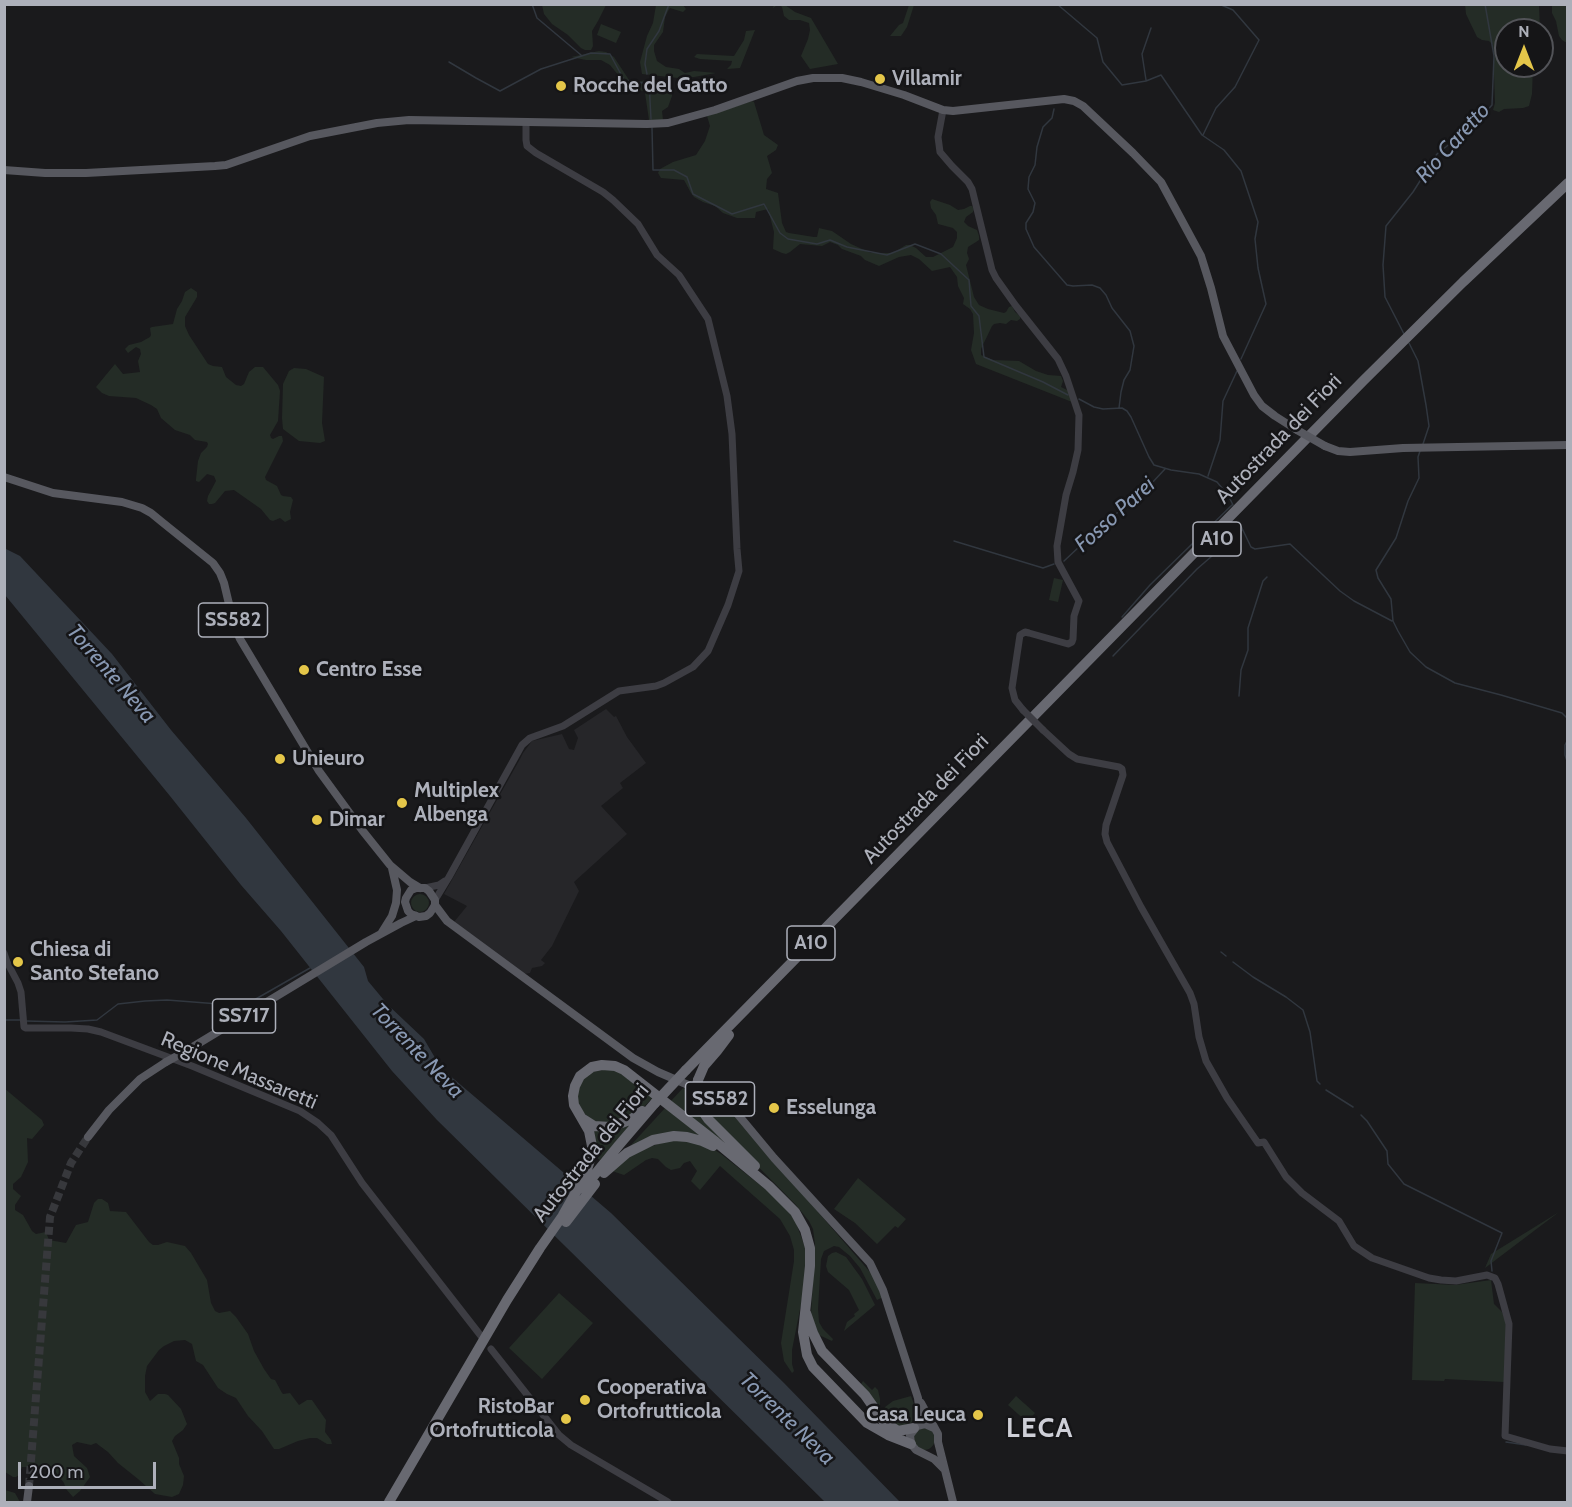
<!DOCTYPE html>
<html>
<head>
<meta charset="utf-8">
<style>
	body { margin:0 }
	#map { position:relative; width:1572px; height:1507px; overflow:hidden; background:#1a1a1c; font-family:Cabin,sans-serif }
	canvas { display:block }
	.frame { position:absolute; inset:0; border:6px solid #adb0ba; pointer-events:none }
	.north { position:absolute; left:1494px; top:18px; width:60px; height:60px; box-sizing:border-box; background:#151517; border:2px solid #525358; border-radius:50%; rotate:0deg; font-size:16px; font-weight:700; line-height:24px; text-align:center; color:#adb0ba }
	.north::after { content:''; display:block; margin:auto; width:21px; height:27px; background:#e4c649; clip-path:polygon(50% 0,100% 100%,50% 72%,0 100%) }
	.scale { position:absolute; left:18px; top:1462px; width:138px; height:27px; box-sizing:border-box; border:3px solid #adb0ba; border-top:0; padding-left:8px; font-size:18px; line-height:21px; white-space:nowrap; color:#adb0ba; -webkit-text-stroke:4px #151517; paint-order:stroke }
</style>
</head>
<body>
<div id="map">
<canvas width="1572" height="1507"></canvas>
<div class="frame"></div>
<div class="north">N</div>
<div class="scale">200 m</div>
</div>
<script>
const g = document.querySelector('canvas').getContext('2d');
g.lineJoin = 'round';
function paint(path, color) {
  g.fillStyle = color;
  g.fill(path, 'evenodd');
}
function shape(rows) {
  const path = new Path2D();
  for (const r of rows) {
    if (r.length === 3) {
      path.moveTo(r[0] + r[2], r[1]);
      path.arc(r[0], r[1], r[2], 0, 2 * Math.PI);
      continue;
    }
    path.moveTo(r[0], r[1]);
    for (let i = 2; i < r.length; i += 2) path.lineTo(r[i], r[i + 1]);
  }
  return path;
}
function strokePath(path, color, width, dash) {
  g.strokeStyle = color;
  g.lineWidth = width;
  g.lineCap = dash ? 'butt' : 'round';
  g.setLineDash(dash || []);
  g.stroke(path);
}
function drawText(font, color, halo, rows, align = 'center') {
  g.font = font + ' Cabin,sans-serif';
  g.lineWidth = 5;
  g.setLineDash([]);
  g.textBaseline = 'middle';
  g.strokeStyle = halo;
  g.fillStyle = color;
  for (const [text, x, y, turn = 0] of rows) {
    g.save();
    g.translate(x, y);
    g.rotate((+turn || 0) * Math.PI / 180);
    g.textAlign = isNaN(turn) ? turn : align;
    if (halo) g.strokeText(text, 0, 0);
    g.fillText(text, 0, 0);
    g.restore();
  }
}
const built = shape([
	[606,709,614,717,616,716,627,737,646,763,620,783,623,788,601,806,627,834,574,882,579,891,552,946,541,960,545,963,542,966,532,968,530,973,524,974,454,922,467,906,444,894,520,759,523,753,532,741,562,734,569,749,574,750,578,738,574,730]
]);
const green = shape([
	[658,4,683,5,686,9,683,12,670,8,668,11,665,17,663,32,654,45,654,51,657,61,666,67,679,69,685,73,694,71,716,73,694,77,678,78,642,74,640,62,647,36,653,23,656,5],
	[1465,4,1539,5,1540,30,1506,30,1506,66,1533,66,1532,94,1529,106,1523,108,1504,109,1499,112,1493,110,1495,103,1493,45,1489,41,1482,40,1477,37,1466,14],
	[542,5,606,5,598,21,592,31,593,46,591,50,585,50,581,48,568,35,552,24,544,14],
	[774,5,785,5,795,12,811,18,838,64,810,69,801,56,808,39,810,30,809,23,800,20,789,20,784,16,782,7,780,5,776,6,773,8],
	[909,5,914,5,907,27,901,36,890,36,899,25,903,23],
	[1552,5,1567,5,1567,43,1562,40,1559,36,1556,21,1552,13],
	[601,24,621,32,616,43,597,35],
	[755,30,740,68,727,69,731,65,732,61,700,59,694,57,697,54,734,56,744,40,746,31],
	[599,51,606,52,614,57,629,80,635,82,653,79,672,81,672,96,668,107,662,111,663,120,649,120,645,93,643,91,628,87,610,65,601,60,586,60,571,57],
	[752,101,754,102,764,135,778,145,776,150,767,156,772,173,767,179,766,189,778,193,782,223,786,232,789,233,814,237,817,237,819,228,823,229,832,231,851,244,871,253,893,253,906,245,910,245,916,248,926,257,933,257,953,247,957,238,957,232,953,228,938,224,936,215,931,208,930,202,932,199,950,205,958,210,964,209,970,206,972,206,974,209,973,212,966,217,964,222,968,226,977,230,979,236,979,240,976,242,968,247,967,253,969,259,966,265,974,297,979,305,988,309,1004,313,1006,312,1009,307,1012,306,1015,312,1020,316,1020,319,1017,321,1011,320,1006,324,1000,323,994,324,992,326,981,349,981,355,993,360,1019,361,1036,371,1048,375,1061,376,1063,381,1061,387,1069,391,1072,402,976,364,971,350,974,333,973,314,970,309,963,304,964,298,958,286,957,277,950,267,932,271,919,259,911,255,899,257,879,266,865,260,861,256,842,249,838,245,830,242,822,246,800,244,790,252,786,254,782,253,773,249,774,232,768,209,756,212,755,218,737,218,723,213,715,206,703,202,694,197,691,193,684,180,661,178,658,173,660,169,673,162,696,155,705,141,710,126,707,116],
	[191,288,197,292,197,297,185,317,185,326,189,335,208,364,213,366,222,367,226,377,236,385,241,386,244,384,249,372,255,367,263,367,278,385,280,391,278,421,270,435,271,438,273,439,279,436,282,436,283,441,265,477,266,480,277,486,281,495,283,496,291,497,293,500,290,512,291,519,285,522,280,518,273,521,270,520,261,509,234,490,225,491,215,503,212,504,209,504,207,501,208,496,216,481,214,476,207,474,199,482,196,481,196,479,198,461,201,453,207,447,208,444,207,442,195,440,190,435,175,430,161,418,157,409,151,405,136,398,109,396,102,393,96,387,115,364,123,374,140,372,138,361,141,354,140,349,136,347,128,353,125,349,129,345,141,342,150,337,151,335,150,328,152,327,173,324,177,309,182,301,185,292],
	[294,368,306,369,324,377,322,423,325,441,320,443,299,441,283,429,282,418,283,384,289,371],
	[1054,578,1063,580,1058,602,1049,600],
	[420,903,9],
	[613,1068,653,1097,644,1107,620,1122,597,1124,580,1110,576,1095,583,1077,587,1073],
	[4,1088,42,1120,44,1125,32,1139,27,1138,28,1162,21,1177,13,1184,13,1189,21,1196,15,1205,15,1210,23,1215,32,1231,36,1234,46,1232,49,1240,66,1243,76,1225,88,1222,94,1203,98,1199,102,1199,108,1203,110,1211,126,1212,149,1242,153,1245,158,1245,167,1242,185,1246,191,1253,207,1280,211,1303,215,1311,219,1313,230,1311,236,1317,248,1334,254,1351,264,1369,271,1379,275,1380,282,1393,283,1394,290,1393,299,1405,307,1400,312,1400,326,1420,325,1432,331,1440,332,1444,327,1444,317,1438,310,1438,298,1441,279,1449,274,1449,262,1431,248,1416,236,1398,227,1394,218,1388,203,1365,196,1361,192,1344,185,1340,174,1341,164,1346,159,1350,147,1366,145,1376,145,1392,150,1401,158,1394,165,1394,168,1395,181,1409,187,1424,183,1430,175,1436,172,1441,179,1458,179,1464,184,1476,183,1485,179,1494,172,1497,155,1494,138,1479,118,1463,108,1452,96,1443,91,1445,77,1442,72,1445,74,1456,87,1468,90,1477,80,1491,73,1497,66,1489,64,1483,55,1471,49,1468,22,1467,19,1475,16,1477,13,1477,5,1472],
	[683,1088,693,1092,750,1164,670,1102],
	[699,1094,728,1108,876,1279,883,1297,877,1300,860,1268,850,1256,839,1247,834,1246,824,1251,821,1259,818,1309,819,1322,823,1329,833,1339,832,1341,819,1335,811,1315,815,1244,813,1229,809,1221,796,1205,709,1117],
	[666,1107,702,1135,630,1146,631,1145],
	[632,1123,600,1160,593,1155,590,1127],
	[672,1139,709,1146,721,1154,774,1196,788,1210,796,1223,805,1247,806,1264,803,1294,792,1350,792,1364,794,1371,792,1373,784,1361,781,1343,794,1261,794,1250,790,1236,780,1219,720,1166,700,1190,691,1181,697,1171,690,1161,684,1163,680,1168,671,1170,666,1167,658,1159,652,1158,646,1160,624,1175,612,1171,627,1155],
	[858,1178,906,1219,898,1228,895,1226,877,1244,855,1223,834,1209],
	[1559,1212,1485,1268,1491,1254],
	[836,1252,846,1257,862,1279,875,1305,844,1331,847,1322,855,1316,854,1314,859,1310,849,1290,828,1272,826,1266,828,1256,832,1253],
	[1491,1280,1494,1304,1502,1312,1507,1325,1504,1382,1445,1379,1444,1381,1412,1380,1415,1283,1455,1285],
	[559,1293,593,1323,542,1379,509,1348],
	[863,1381,872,1390,875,1387,878,1390,880,1399,880,1408,861,1384],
	[911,1396,916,1410,916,1416,912,1422,902,1428,889,1421,886,1415,884,1410,885,1407,893,1401],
	[1016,1396,1035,1413,1027,1422,1008,1405],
	[924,1439,11],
	[5,1490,15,1493,20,1502,5,1502]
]);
const water = shape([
	[4,548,20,556,112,654,171,730,246,818,318,909,364,967,368,981,388,1005,424,1039,441,1068,611,1213,784,1383,900,1502,825,1502,437,1120,392,1071,281,931,241,885,170,796,5,595]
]);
const stream = shape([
	[532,4,537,18,581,55],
	[1057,4,1097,38,1103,62,1122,85,1146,81,1161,75,1202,135,1224,150,1241,171,1258,222,1255,239,1258,268,1266,304,1241,359],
	[449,62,476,78,500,91,541,69,591,53,610,54,624,80,649,84],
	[647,74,645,64,647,49,659,31,669,4],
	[1146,80,1142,54,1151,28],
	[649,82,651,119],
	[1054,109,1052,118,1043,127,1037,147,1035,165,1029,177,1028,189,1035,203,1033,212,1026,223,1026,229,1034,247,1067,285,1073,286,1092,285,1100,288,1106,295,1112,308,1130,331,1134,346,1130,370,1124,380,1121,392,1119,408],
	[652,128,653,170,674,170,687,177,693,194,732,214,764,204,780,233,788,239,817,244,830,240,847,247,887,255,915,244,941,254,969,280,971,306,979,316,984,357,1043,382,1068,395],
	[1203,135,1216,108,1235,87,1259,40,1233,10,1219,4],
	[1404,334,1385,297,1383,265,1386,226,1413,192,1437,154,1476,123,1492,105,1494,56,1485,4],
	[1409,343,1418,361,1426,405,1429,426,1423,444],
	[1079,399,1094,407,1103,409,1122,408,1127,411,1131,417,1149,457,1154,465,1171,470,1199,474,1217,482,1228,495,1233,505],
	[1420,451,1418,457,1419,478,1408,501,1396,538,1376,570,1378,578,1391,599,1393,621,1398,631,1410,652,1426,667,1455,683,1501,695,1562,713,1568,719],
	[1208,476,1220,440,1223,401,1237,371],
	[1239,522,1251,547,1255,549,1290,544,1340,591,1354,601,1392,621],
	[954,541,1043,568,1054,564],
	[1064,561,1111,517,1135,501,1165,469],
	[1122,617,1150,585,1232,505],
	[1113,656,1197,569,1242,530],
	[1239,696,1241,670,1248,650,1248,628,1263,581,1267,577],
	[1568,739,1565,745,1565,755,1568,764],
	[1221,952,1226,956],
	[1233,962,1253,977,1286,997,1303,1010,1310,1032,1317,1081,1320,1084],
	[4,1020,22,1020],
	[26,1021,65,1022,97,1020,118,1004,145,1001,167,1000,219,1004,254,1000,310,968],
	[1326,1090,1353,1107],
	[1361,1115,1367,1121,1387,1151,1388,1164,1404,1184,1502,1233,1491,1261,1492,1271],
	[1506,1442,1526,1445]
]);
const majorTunnel = shape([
	[29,1486,50,1217,71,1163,88,1137]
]);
const minor = shape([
	[943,110,938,137,940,152,952,166,968,182,972,189,992,270,996,278,1016,306,1058,359,1066,376,1079,415,1078,450,1073,472,1066,495,1057,546,1058,562,1079,601,1074,616,1073,639,1072,642,1068,644,1029,633,1025,632,1020,635,1012,688,1015,700,1023,710],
	[1043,730,1069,754,1077,759,1119,767,1122,769,1123,775,1106,825,1105,834,1107,842,1141,907,1190,993,1194,1004,1199,1037,1206,1061,1227,1098,1258,1143,1264,1142,1286,1177,1302,1193,1339,1221,1354,1246,1372,1258,1429,1278,1441,1280,1456,1281,1487,1275,1495,1278,1498,1284,1509,1324,1505,1436,1550,1449,1568,1451],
	[425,888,439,885,445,881],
	[435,900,449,877,522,745,530,738,563,726,619,691,656,686,664,683,693,667,708,651,728,605,739,571,737,549,732,434,727,396,708,319,679,275,657,255,638,224,613,200,603,192,536,153,527,146,526,140,526,122],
	[4,953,7,962,18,983,21,992,24,1027,26,1028,71,1028,88,1029,101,1032,192,1066,300,1111,318,1123,331,1135,362,1183,481,1336],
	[491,1349,559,1435,571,1445,668,1502]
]);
const major = shape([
	[4,170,45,173,86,173,215,166,226,165,310,136,377,123,409,120,647,124,668,123,715,110,797,81,813,78,842,78,861,82,904,95,943,110,953,111,1064,99,1074,101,1083,106,1133,153,1161,182,1201,256,1211,288,1223,336,1254,395,1262,406,1275,416,1297,430],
	[1325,446,1338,451,1350,452,1403,448,1568,445],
	[4,477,53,493,122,502,142,508,151,513,162,522,213,563,220,573,224,583,234,625,240,639,319,771,362,830,390,865,410,882,420,888],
	[435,905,430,913,426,916,419,917,411,914,408,911,405,902,406,898,411,890,416,888,425,888,429,891,435,900,435,905,447,921,633,1058,658,1072,723,1100,735,1111,774,1158,870,1263,883,1290,918,1398,920,1414,917,1426],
	[382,932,392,916,396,903,397,890,392,868],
	[186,1051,366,942,401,923,416,916],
	[88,1137,109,1110,140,1079,166,1062],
	[921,1403,938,1434,938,1442,953,1502],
	[934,1428,925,1424,917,1426,910,1435,911,1444,916,1450,934,1459,944,1469],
	[27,1502,29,1486]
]);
const highway = shape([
	[686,1070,1364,380,1463,282,1568,183],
	[698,1080,704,1066,717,1051,729,1035],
	[698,1101,701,1109,708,1119,755,1166],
	[583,1119,594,1126,611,1127,632,1119,642,1111],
	[604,1173,627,1153,653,1140,674,1136,687,1137,702,1141,713,1146],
	[583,1189,619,1145,655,1103],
	[563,1215,585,1176,590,1160,592,1146,589,1131,574,1105,573,1096,575,1086,580,1076,592,1067,602,1065,615,1066,624,1070,716,1142,769,1186,795,1212,805,1230,810,1248,810,1266,803,1332,807,1355,813,1367,867,1423,888,1435,911,1444],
	[566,1222,595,1184],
	[806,1313,813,1333,822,1351,865,1395,884,1422,898,1431,914,1428],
	[389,1502,507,1300,540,1248,566,1211]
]);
const minorBridge = shape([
	[1023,710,1043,730]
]);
const majorBridge = shape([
	[1297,430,1325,446],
	[166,1062,186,1051]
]);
const highwayBridge = shape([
	[698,1101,696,1091,698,1080],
	[655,1103,686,1070]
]);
const markers = [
	[880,79,6,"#e4c649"],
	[561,86,6,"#e4c649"],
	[304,670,6,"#e4c649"],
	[280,759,6,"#e4c649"],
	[402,803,6,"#e4c649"],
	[317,820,6,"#e4c649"],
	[18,962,6,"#e4c649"],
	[774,1108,6,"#e4c649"],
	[585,1400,6,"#e4c649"],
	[978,1415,6,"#e4c649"],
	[566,1419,6,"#e4c649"]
];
const shields = [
	[1217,539,48],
	[233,620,69],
	[811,943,48],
	[244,1016,63],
	[720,1099,69]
];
const shieldNames = [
	["A10",1217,539],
	["SS582",233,620],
	["A10",811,943],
	["SS717",244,1016],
	["SS582",720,1099]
];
const poiNames = [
	["Villamir",892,79],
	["Rocche del Gatto",573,86],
	["Centro Esse",316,670],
	["Unieuro",292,759],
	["Multiplex",414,791],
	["Albenga",414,815],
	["Dimar",329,820],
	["Chiesa di",30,950],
	["Santo Stefano",30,974],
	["Esselunga",786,1108],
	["Cooperativa",597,1388],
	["Ortofrutticola",597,1412],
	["RistoBar",554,1407,"right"],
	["Ortofrutticola",554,1431,"right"],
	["Casa Leuca",966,1415,"right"]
];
const streetNames = [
	["Autostrada dei Fiori",1279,439,-46],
	["Autostrada dei Fiori",926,799,-46],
	["Regione Massaretti",239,1071,23],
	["Autostrada dei Fiori",591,1153,-51]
];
const waterNames = [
	["Rio Caretto",1453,143,-48],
	["Fosso Parei",1115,515,-42],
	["Torrente Neva",111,674,49],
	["Torrente Neva",417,1051,46],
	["Torrente Neva",787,1419,44]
];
const districtNames = [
	["LECA",1040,1429]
];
paint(built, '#262629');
paint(green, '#242c26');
paint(water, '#31373f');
strokePath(stream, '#31373f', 1.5);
strokePath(majorTunnel, '#37383c', 8, [8, 4]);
strokePath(minor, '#3d3d43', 7);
strokePath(major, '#57585f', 8);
strokePath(highway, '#686971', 10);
strokePath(minorBridge, '#3d3d43', 7);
strokePath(majorBridge, '#57585f', 8);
strokePath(highwayBridge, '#686971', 10);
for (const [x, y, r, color] of markers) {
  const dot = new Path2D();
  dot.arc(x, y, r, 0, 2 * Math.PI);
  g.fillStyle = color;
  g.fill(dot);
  strokePath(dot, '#151517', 2);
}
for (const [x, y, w] of shields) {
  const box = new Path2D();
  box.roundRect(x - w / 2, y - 17, w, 34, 4.5);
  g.fillStyle = '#151517';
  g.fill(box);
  strokePath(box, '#adb0ba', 1.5);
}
drawText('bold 20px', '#adb0ba', null, shieldNames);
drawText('bold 21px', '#adb0ba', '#151517', poiNames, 'left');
drawText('21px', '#adb0ba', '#151517', streetNames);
drawText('italic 22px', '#8898b2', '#151517', waterNames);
g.letterSpacing = '1.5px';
drawText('bold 27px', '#cecfd7', '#151517', districtNames);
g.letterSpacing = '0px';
</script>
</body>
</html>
